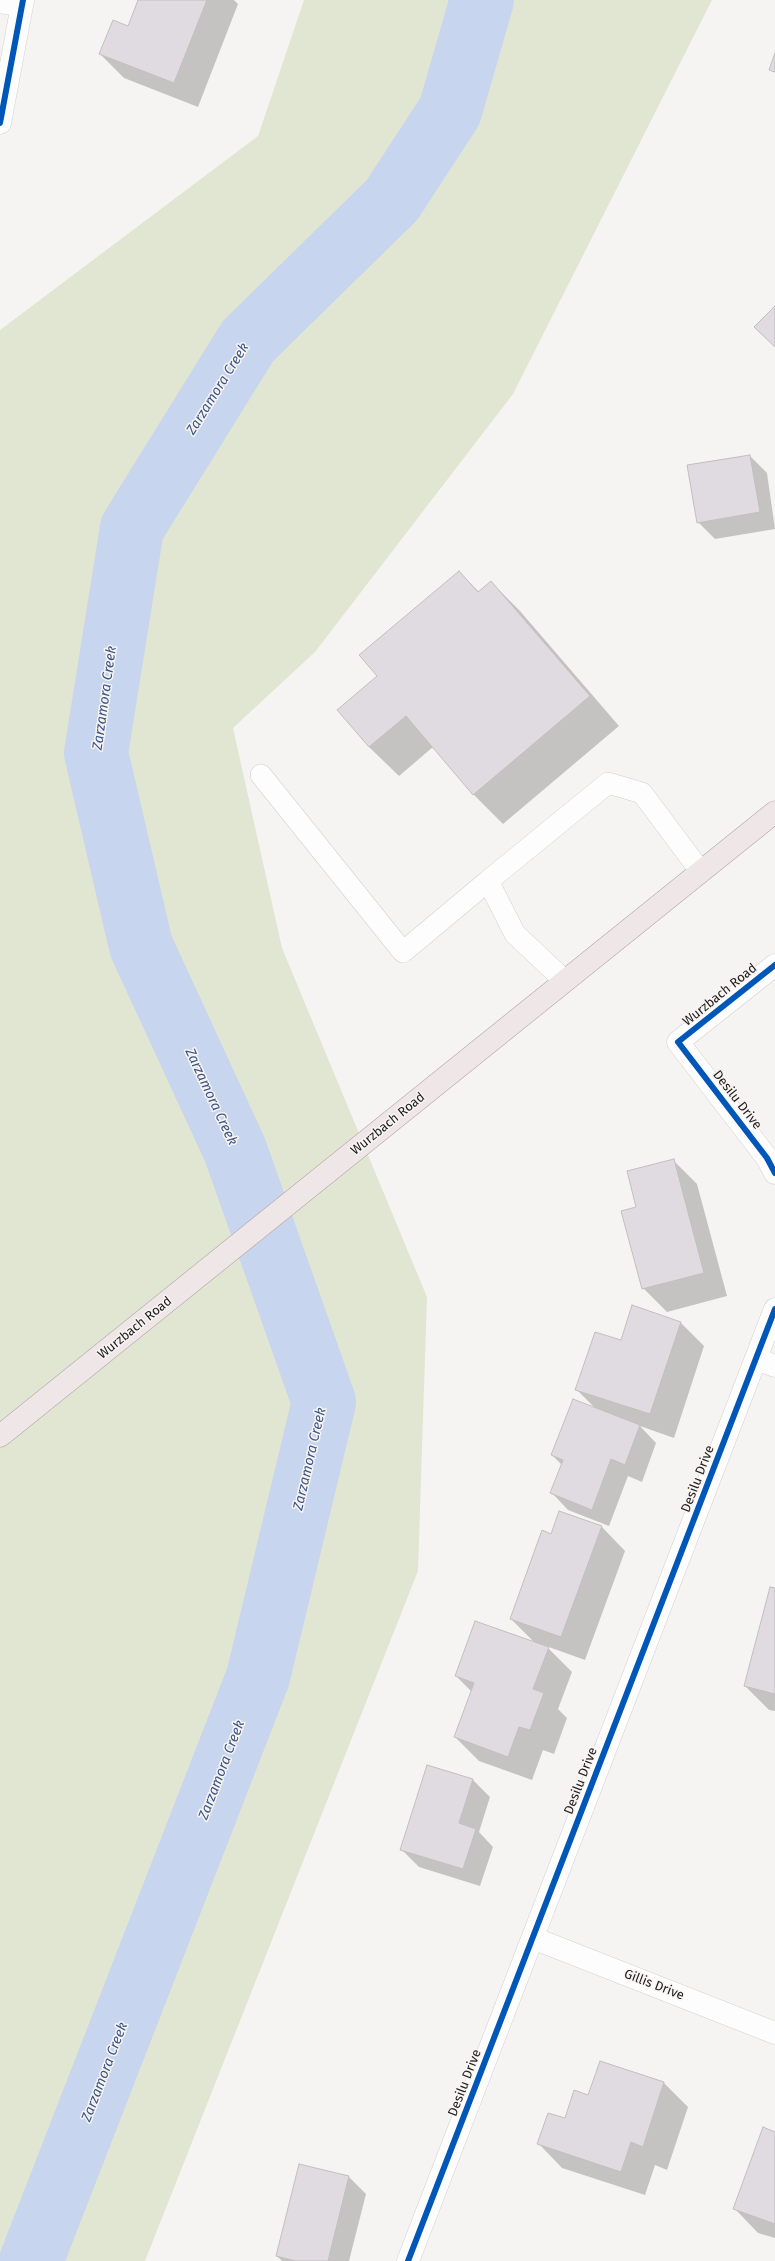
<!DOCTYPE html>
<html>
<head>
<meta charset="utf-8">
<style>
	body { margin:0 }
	canvas { display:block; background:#f6f4f3 }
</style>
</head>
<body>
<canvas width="775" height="2261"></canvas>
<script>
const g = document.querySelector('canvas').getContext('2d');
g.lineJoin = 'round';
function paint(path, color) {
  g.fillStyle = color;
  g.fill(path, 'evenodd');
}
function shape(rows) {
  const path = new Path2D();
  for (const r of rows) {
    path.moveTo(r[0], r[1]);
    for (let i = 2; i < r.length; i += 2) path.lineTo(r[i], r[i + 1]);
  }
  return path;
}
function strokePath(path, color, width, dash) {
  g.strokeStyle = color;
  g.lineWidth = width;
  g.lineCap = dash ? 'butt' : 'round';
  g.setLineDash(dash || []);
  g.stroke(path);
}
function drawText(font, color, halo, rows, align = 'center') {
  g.font = font + ' "Fira Sans",sans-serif';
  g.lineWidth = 3;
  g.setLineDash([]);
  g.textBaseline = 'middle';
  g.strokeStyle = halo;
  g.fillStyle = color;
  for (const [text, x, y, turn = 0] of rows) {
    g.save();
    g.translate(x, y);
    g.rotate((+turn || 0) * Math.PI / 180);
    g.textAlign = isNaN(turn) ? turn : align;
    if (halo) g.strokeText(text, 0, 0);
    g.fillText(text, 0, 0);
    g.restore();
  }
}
const green = shape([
	[304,0,712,0,513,394,315,652,233,728,282,948,427,1297,418,1571,145,2261,0,2261,0,330,258,136]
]);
const shadow = shape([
	[139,0,234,0,238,4,198,107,124,78,100,54,128,28],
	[750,456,767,473,775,529,715,539,698,522],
	[459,572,479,592,491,582,520,611,619,726,503,824,474,795,433,747,399,776,369,747],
	[673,1160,697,1184,727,1296,667,1312,643,1288,637,1208],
	[680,1322,704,1346,674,1438,640,1426,656,1443,642,1482,628,1476,609,1526,568,1510,552,1493,562,1465,552,1455,596,1409,577,1390,621,1342],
	[602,1527,625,1551,585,1660,546,1646,572,1672,558,1709,567,1718,554,1754,543,1750,532,1780,479,1761,455,1737,472,1692,456,1676,536,1644,511,1619,552,1535],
	[775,1589,775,1711,769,1710,745,1686],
	[473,1780,490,1797,479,1832,493,1847,480,1886,419,1867,402,1850],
	[601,2062,664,2083,688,2107,667,2170,655,2165,645,2195,562,2168,539,2144,589,2096],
	[775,2133,775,2238,758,2233,735,2209],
	[349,2177,366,2194,349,2261,282,2261,277,2256]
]);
const river = shape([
	[31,2261,258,1677,324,1402,235,1150,141,946,96,753,132,528,248,341,392,200,450,111,482,0]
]);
const building = shape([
	[138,0,207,0,174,83,99,54,113,20,128,26,138,0],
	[775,53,775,72,769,70,775,53],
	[775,306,775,347,754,327,775,306],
	[750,455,760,512,697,523,687,465,750,455],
	[459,571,478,592,491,581,590,696,473,795,406,716,369,747,337,710,377,676,359,655,459,571],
	[674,1159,704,1273,642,1289,621,1211,636,1207,627,1171,674,1159],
	[632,1305,681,1322,650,1414,575,1390,595,1332,621,1340,632,1305],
	[573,1399,640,1425,625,1465,611,1459,592,1510,550,1493,563,1460,551,1455,573,1399],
	[559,1511,602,1526,561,1637,510,1619,542,1530,551,1534,559,1511],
	[770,1587,775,1588,775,1694,744,1686,770,1587],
	[475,1621,549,1647,533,1689,544,1693,530,1730,519,1727,508,1757,454,1737,474,1683,455,1676,475,1621],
	[427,1765,473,1779,459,1823,476,1829,463,1869,400,1850,427,1765],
	[600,2061,664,2082,643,2147,631,2142,621,2172,537,2144,548,2113,565,2118,574,2090,588,2095,600,2061],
	[763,2127,775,2132,775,2224,733,2209,763,2127],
	[299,2164,349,2176,328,2261,296,2261,276,2256,299,2164]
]);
const lane = shape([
	[261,775,403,952,488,881],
	[565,981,515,934,488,881,608,783,642,793,701,872]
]);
const street = shape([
	[0,2,22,6],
	[0,123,23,0],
	[775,965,678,1042,767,1158,775,1173],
	[756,1359,775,1366],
	[533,1938,775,2033],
	[408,2261,775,1309]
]);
const primary = shape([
	[0,1436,775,812]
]);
const cycleway = shape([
	[0,123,23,0],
	[775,965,678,1042,767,1158,775,1173],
	[408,2261,775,1309]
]);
const streetNames = [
	["Wurzbach Road",720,995,-39],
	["Desilu Drive",737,1100,52],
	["Wurzbach Road",388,1124,-39],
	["Wurzbach Road",135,1328,-39],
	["Desilu Drive",698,1479,-69],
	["Desilu Drive",581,1781,-69],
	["Gillis Drive",654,1985,21],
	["Desilu Drive",465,2083,-69]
];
const waterNames = [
	["Zarzamora Creek",218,389,-58],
	["Zarzamora Creek",105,698,-82],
	["Zarzamora Creek",211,1097,65],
	["Zarzamora Creek",310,1459,-77],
	["Zarzamora Creek",222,1770,-69],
	["Zarzamora Creek",105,2072,-69]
];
paint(green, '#e1e6d2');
paint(shadow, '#0003');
strokePath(river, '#c7d5ee', 64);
paint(building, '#e0dbe1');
strokePath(building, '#c0bfbf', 1);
strokePath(lane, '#d2d0d0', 22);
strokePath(street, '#d2d0d0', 23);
strokePath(primary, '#b6a6a8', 23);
strokePath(lane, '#fefdfd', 21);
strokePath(street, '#fefdfd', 22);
strokePath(primary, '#eee6e7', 22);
strokePath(cycleway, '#0057b8', 6);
drawText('13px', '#21201f', '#f7f4f2', streetNames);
drawText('italic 14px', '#3b5585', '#f7f4f2', waterNames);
</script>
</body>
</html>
